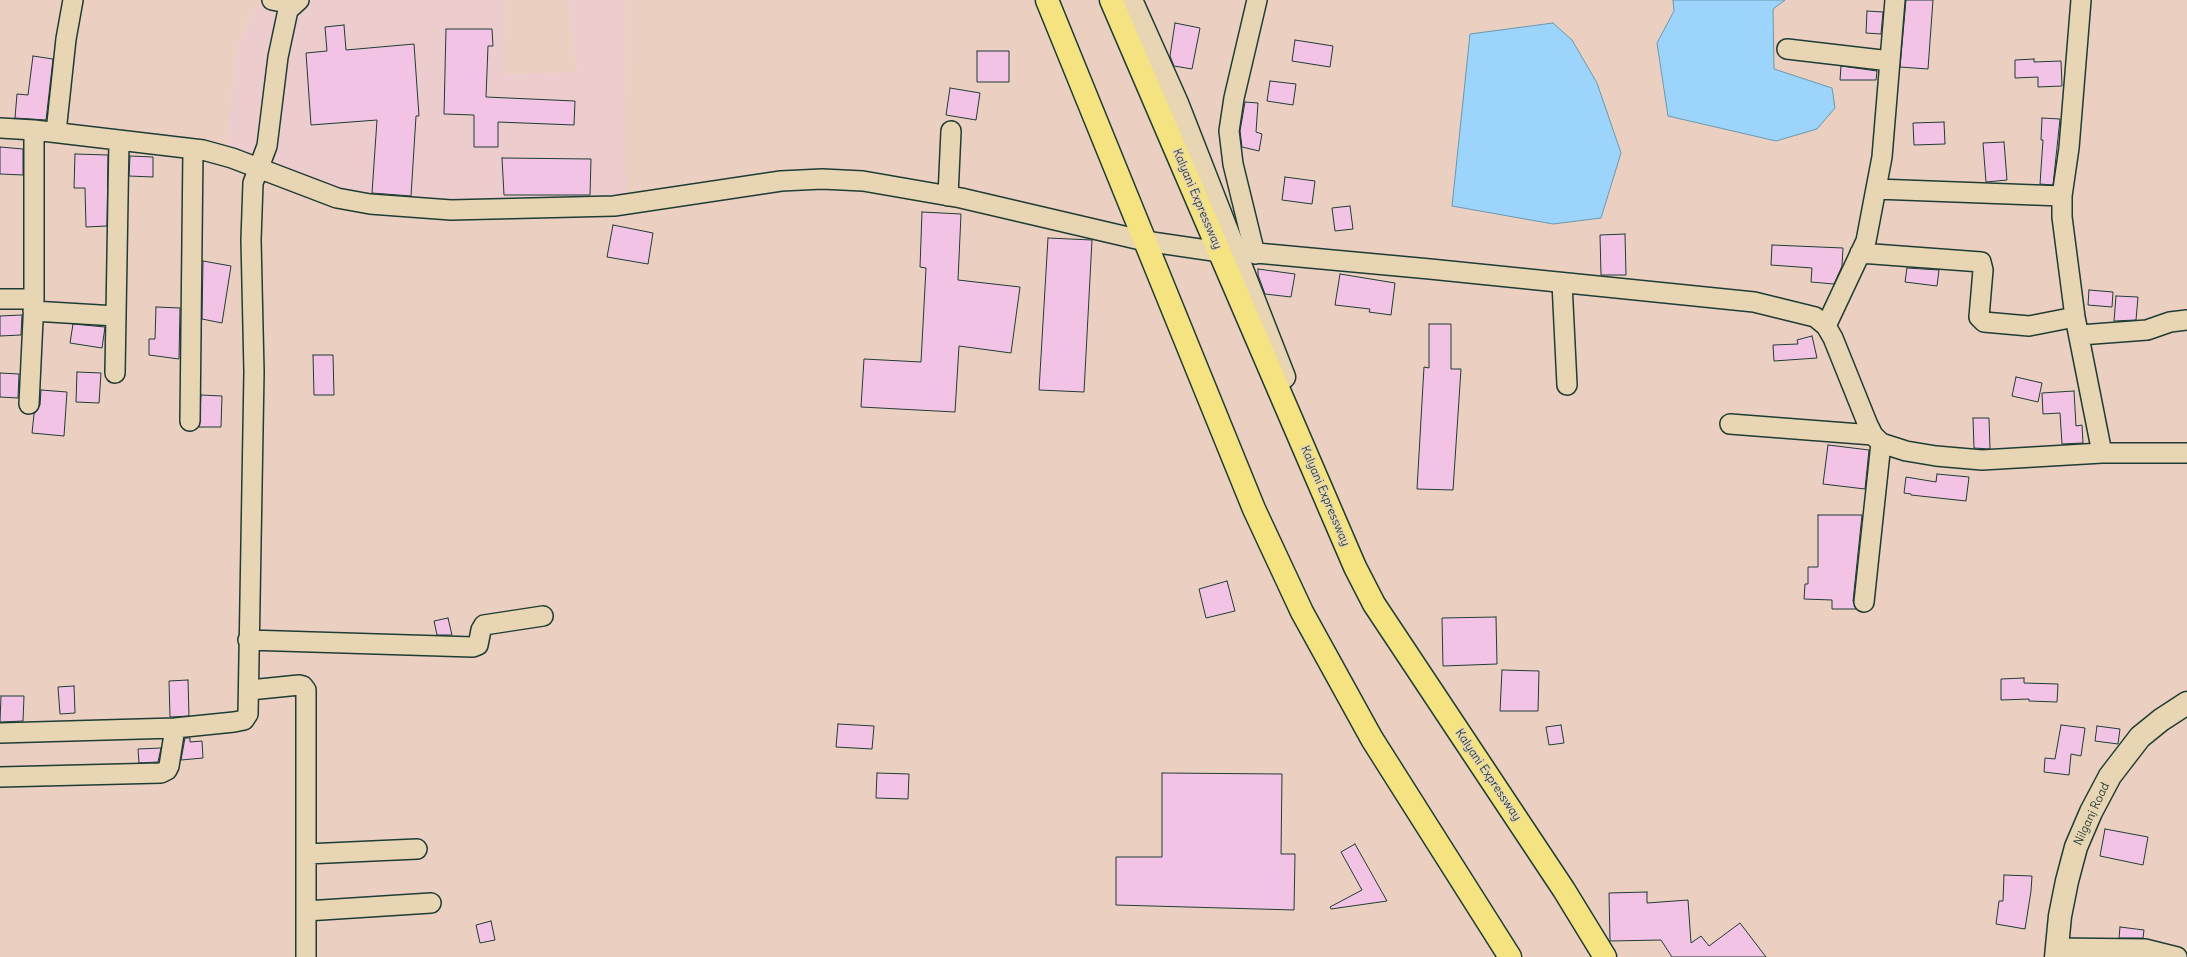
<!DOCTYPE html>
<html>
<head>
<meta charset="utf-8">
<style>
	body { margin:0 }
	canvas { display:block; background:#ebd0c2 }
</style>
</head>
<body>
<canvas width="2187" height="957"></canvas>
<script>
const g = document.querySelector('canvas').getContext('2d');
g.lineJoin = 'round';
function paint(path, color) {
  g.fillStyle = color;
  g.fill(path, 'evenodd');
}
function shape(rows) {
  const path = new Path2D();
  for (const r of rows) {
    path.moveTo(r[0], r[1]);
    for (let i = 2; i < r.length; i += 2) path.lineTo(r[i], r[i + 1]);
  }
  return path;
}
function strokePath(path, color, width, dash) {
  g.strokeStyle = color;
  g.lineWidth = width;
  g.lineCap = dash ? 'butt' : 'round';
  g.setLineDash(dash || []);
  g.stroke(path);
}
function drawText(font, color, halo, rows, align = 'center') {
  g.font = font + ' Delius,sans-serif';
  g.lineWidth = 3;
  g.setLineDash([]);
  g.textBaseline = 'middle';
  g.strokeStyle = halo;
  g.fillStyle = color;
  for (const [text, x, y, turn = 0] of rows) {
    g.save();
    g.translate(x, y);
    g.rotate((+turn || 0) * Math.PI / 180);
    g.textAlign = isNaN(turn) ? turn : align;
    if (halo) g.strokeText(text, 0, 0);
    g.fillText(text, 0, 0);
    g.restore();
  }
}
const built = shape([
	[262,0,504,0,505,74,577,72,568,0,625,0,626,202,465,204,350,199,245,159,226,147,237,48,250,19]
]);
const water = shape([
	[1673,0,1785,0,1773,9,1774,69,1832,88,1835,108,1817,129,1776,141,1668,116,1657,43,1674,11,1673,0],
	[1553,23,1572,40,1597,83,1621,153,1601,218,1553,224,1452,206,1470,34,1553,23]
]);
const building = shape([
	[1906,0,1933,0,1928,69,1900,67,1906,0],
	[1867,11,1883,12,1881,34,1866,33,1867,11],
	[1175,23,1200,28,1192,69,1174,66,1170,56,1175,23],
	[344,25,346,50,414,44,419,116,416,116,411,196,372,193,377,120,311,125,306,53,327,51,325,27,344,25],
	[446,29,492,29,493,46,488,46,486,97,575,101,574,125,498,122,498,147,474,147,474,115,444,114,446,29],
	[1295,40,1333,46,1330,67,1292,61,1295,40],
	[977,51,1009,51,1009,82,977,82,977,51],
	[33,56,53,59,46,120,15,118,17,94,28,95,33,56],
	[2034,59,2034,62,2061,61,2062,86,2038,87,2038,77,2015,78,2015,60,2034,59],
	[1841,66,1877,71,1876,80,1840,80,1841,66],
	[1270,81,1296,84,1293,105,1267,101,1270,81],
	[950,88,980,93,976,120,946,115,950,88],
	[1245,102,1258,103,1256,132,1262,134,1259,151,1242,147,1240,131,1245,102],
	[2042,118,2060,119,2053,185,2040,184,2043,140,2041,140,2042,118],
	[1944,122,1945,144,1914,145,1913,123,1944,122],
	[2004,142,2007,180,1986,182,1983,143,2004,142],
	[0,147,23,149,23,175,0,174,0,147],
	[75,154,108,155,107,226,86,227,85,188,74,188,75,154],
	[130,156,153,157,153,177,129,176,130,156],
	[502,158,591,159,590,195,504,195,502,158],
	[1285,177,1315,181,1312,204,1282,200,1285,177],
	[1350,206,1353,229,1335,231,1332,208,1350,206],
	[922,212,961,214,958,280,1020,287,1011,353,959,346,955,412,861,407,864,359,921,362,926,268,920,267,922,212],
	[613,225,653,233,648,264,607,257,613,225],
	[1625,234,1626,275,1601,275,1600,235,1625,234],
	[1048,238,1092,240,1084,392,1039,390,1048,238],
	[1772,245,1843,248,1842,266,1834,284,1811,282,1812,268,1771,265,1772,245],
	[203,261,231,266,222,323,202,319,203,261],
	[1907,268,1939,270,1937,286,1905,282,1907,268],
	[1258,269,1295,274,1291,297,1265,294,1258,275,1258,269],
	[1340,274,1395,283,1391,315,1369,312,1370,309,1335,305,1340,274],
	[2089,290,2113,292,2112,307,2088,305,2089,290],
	[2116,296,2138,297,2136,320,2114,321,2116,296],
	[156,307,180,308,179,359,149,355,149,339,155,339,156,307],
	[22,315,21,335,0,336,0,316,22,315],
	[73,324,105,327,102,348,70,343,73,324],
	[1429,324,1451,324,1451,369,1461,369,1453,490,1417,489,1424,367,1429,368,1429,324],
	[1812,336,1817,358,1774,361,1773,345,1798,344,1797,340,1812,336],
	[313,355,333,355,334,395,314,395,313,355],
	[77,372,101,373,99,403,76,402,77,372],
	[0,373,19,374,18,398,0,397,0,373],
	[2016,377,2042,383,2038,402,2012,396,2016,377],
	[41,390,67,392,64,436,32,433,34,414,40,405,41,390],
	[2074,391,2076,426,2082,425,2083,443,2062,444,2060,413,2043,414,2042,393,2074,391],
	[201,395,222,396,221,427,199,427,201,395],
	[1973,418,1989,418,1990,449,1974,448,1973,418],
	[1828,445,1869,450,1865,489,1823,484,1828,445],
	[1937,474,1969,477,1966,501,1911,495,1911,494,1904,493,1906,477,1936,482,1937,474],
	[1818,515,1862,515,1853,601,1856,609,1832,609,1832,600,1804,599,1805,584,1808,584,1808,567,1818,567,1818,515],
	[1227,581,1235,611,1206,618,1199,589,1227,581],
	[1496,617,1497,664,1443,666,1442,618,1496,617],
	[448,618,452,635,437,635,434,621,448,618],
	[1502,670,1539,671,1538,711,1500,711,1502,670],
	[2024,678,2024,683,2058,684,2057,702,2029,701,2029,699,2001,700,2001,679,2024,678],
	[188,680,189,716,170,717,169,681,188,680],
	[74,686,75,713,60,714,58,687,74,686],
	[1,696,24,696,23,721,0,722,1,696],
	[838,724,874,726,872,749,836,747,838,724],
	[1561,725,1564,743,1549,745,1546,727,1561,725],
	[2061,725,2085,728,2081,756,2071,754,2069,775,2044,772,2045,758,2055,759,2061,725],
	[2097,726,2120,729,2118,744,2095,741,2097,726],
	[185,738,190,738,190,742,202,741,203,758,181,760,185,738],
	[161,748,158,762,139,763,138,749,161,748],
	[877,773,909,774,908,799,876,798,877,773],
	[1162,773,1282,774,1281,854,1295,854,1294,910,1116,905,1116,857,1162,857,1162,773],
	[2105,829,2148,837,2143,865,2100,856,2105,829],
	[1355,844,1387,901,1331,909,1330,907,1362,890,1341,852,1355,844],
	[2004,875,2032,876,2031,891,2025,929,1996,924,1999,901,2003,901,2004,875],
	[1647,892,1647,903,1688,900,1691,943,1701,936,1709,946,1740,923,1766,957,1672,957,1661,940,1610,941,1609,893,1647,892],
	[491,921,495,940,480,943,476,925,491,921],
	[2120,927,2144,930,2143,938,2119,938,2120,927]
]);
const minor = shape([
	[272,0,292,4],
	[2081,0,2069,148,2062,196,2062,217,2075,317,2102,453],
	[1787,49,1890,61],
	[0,128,34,130,203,150,232,158,337,198,370,204,451,210,614,206,781,181,822,179,863,181,961,198,1145,241,1220,252,1235,251,1430,269,1754,302,1815,317,1826,326,1833,338,1868,425,1873,435,1881,443,1906,451,1936,456,1982,460,2102,453,2187,453],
	[56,132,66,39,73,0],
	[1876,189,2062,196],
	[948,196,951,131],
	[1860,253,1981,262,1983,270,1979,317,1984,322,2029,326,2075,317],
	[1255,254,1233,164,1229,131,1234,98,1257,0],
	[1562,283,1567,385],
	[0,299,34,299],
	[33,311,116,316],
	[1826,326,1866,241,1882,157,1895,0],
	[2080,335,2147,330,2170,322,2187,320],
	[115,373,119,140],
	[29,404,34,299,34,130],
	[190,421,193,149],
	[1730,424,1873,435],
	[1864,602,1881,443],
	[248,640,473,647,478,645,481,630,484,625,543,616],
	[250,690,299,685,303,686,306,690,306,957],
	[0,733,175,728,234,722,244,720,248,714,254,372,251,240,253,183,267,146,278,57,288,10,299,0],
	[0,777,161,773,167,770,169,766,175,728],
	[306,854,417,849],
	[306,911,431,903],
	[2056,948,2145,949,2177,957]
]);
const tertiary = shape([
	[1131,0,1177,103,1284,377],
	[2056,957,2060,916,2067,881,2076,847,2091,812,2110,776,2140,737,2161,720,2187,703]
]);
const trunk = shape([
	[1047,0,1254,509,1302,612,1372,739,1510,957],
	[1111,0,1355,567,1374,604,1564,890,1605,957]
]);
const streetNames = [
	["Kalyani Expressway",1197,199,67],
	["Kalyani Expressway",1325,496,67],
	["Kalyani Expressway",1488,775,56],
	["Nilganj Road",2092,814,-65]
];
paint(built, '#edcccd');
paint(water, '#9cd4fc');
strokePath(water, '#6a98ac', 1);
paint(building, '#f3c3e6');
strokePath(building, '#1f3d34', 1);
strokePath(minor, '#1f3d34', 22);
strokePath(tertiary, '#1f3d34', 25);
strokePath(trunk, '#1f3d34', 25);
strokePath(minor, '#e7d5b3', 19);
strokePath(tertiary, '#e7d5b3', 22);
strokePath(trunk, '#f5e382', 22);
drawText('12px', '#1f3d34', '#e7d5b3', streetNames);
</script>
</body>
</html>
